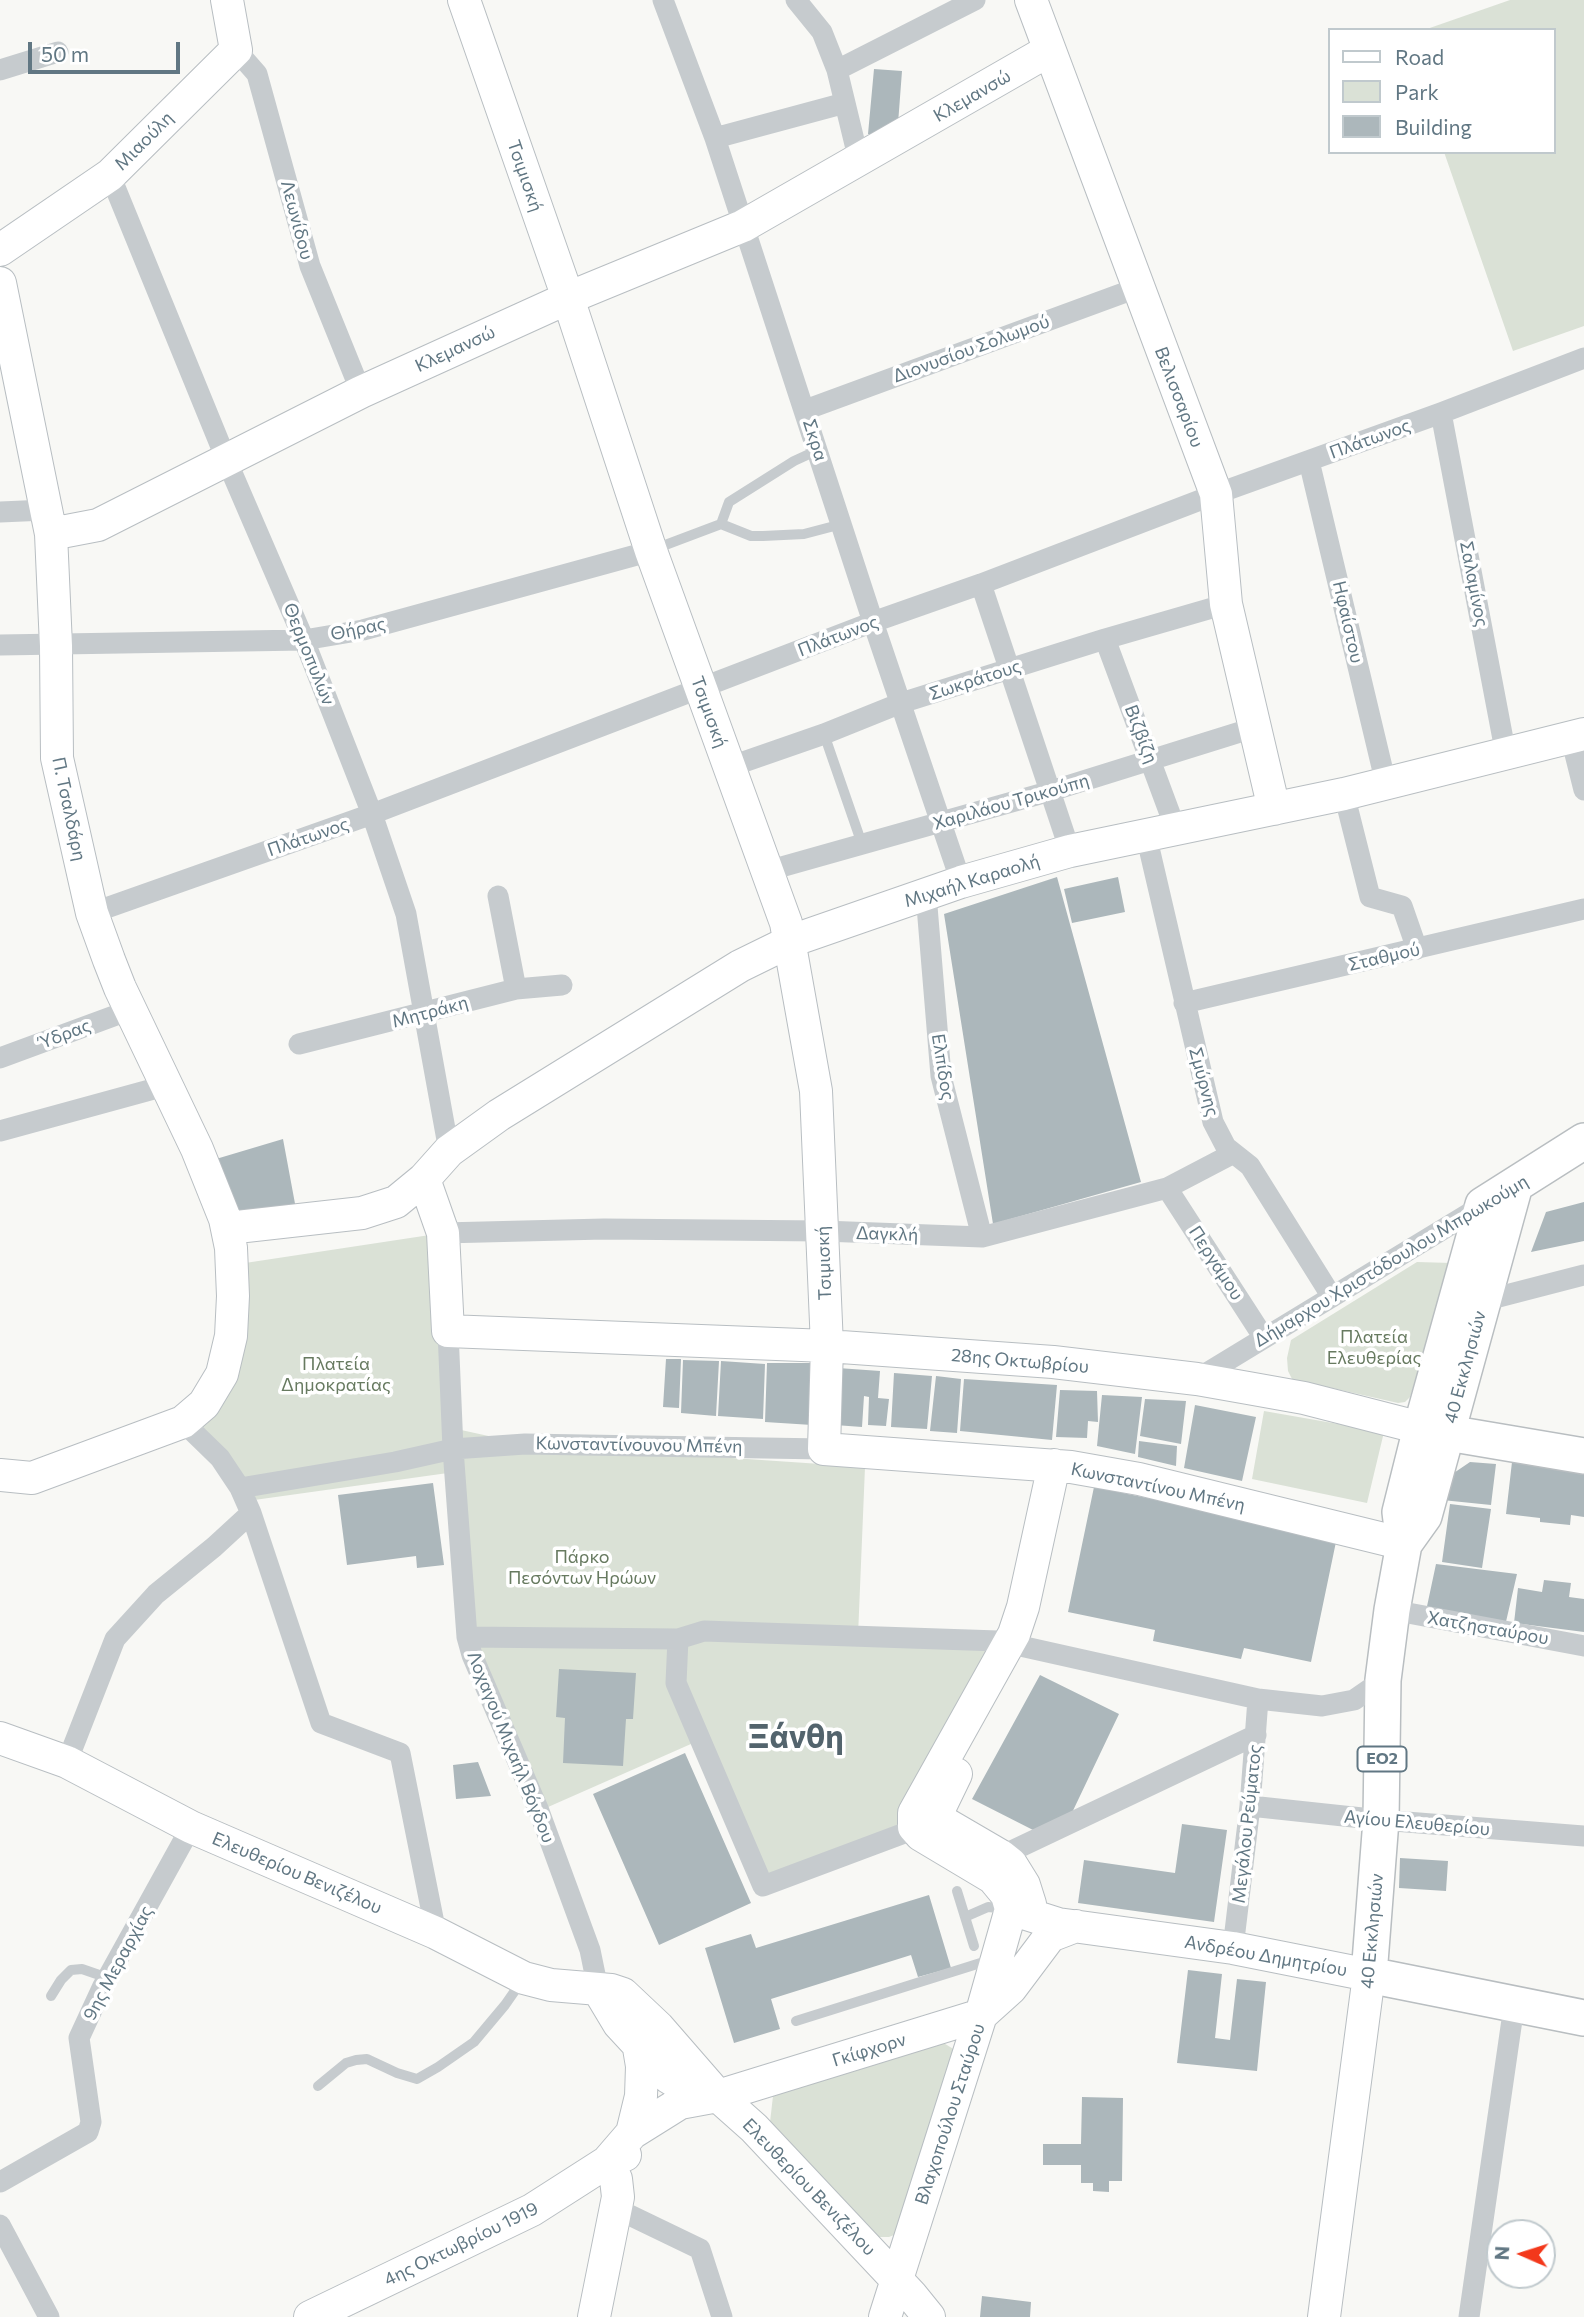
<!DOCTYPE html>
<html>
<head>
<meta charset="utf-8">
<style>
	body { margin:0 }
	#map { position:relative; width:1584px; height:2317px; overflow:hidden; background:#f8f8f5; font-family:Commissioner,sans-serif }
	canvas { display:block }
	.legend { position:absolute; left:1328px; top:28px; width:228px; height:126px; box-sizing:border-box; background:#fff; border:2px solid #c0c9cd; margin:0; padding:9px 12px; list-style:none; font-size:21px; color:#617783 }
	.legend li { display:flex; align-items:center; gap:14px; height:35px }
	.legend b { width:35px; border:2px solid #c0c9cd }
	.north { position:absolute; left:1486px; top:2219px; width:70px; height:70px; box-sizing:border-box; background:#fff; border:2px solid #c0c9cd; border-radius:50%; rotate:273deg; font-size:19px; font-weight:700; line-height:28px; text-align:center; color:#617783 }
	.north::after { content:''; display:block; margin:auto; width:24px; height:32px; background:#f3381b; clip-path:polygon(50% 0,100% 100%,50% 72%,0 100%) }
	.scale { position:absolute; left:28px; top:42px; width:152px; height:32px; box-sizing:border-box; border:4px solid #617783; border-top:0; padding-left:9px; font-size:21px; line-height:24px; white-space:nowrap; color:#617783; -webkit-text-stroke:5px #fff; paint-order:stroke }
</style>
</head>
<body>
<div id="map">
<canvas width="1584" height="2317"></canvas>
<ul class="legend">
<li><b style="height:9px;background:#fff"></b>Road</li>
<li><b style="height:19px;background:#dae1d6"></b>Park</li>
<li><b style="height:19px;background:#acb7bb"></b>Building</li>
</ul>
<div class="north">N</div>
<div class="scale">50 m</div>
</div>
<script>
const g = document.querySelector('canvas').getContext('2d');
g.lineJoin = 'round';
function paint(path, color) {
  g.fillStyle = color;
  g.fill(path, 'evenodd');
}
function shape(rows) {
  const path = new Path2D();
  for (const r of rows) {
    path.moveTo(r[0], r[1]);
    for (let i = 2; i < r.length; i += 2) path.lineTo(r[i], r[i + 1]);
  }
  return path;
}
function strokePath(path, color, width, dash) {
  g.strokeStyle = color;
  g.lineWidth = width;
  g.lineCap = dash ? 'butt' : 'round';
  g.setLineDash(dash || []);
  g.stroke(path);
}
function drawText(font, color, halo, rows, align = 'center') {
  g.font = font + ' Commissioner,sans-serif';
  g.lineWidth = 7;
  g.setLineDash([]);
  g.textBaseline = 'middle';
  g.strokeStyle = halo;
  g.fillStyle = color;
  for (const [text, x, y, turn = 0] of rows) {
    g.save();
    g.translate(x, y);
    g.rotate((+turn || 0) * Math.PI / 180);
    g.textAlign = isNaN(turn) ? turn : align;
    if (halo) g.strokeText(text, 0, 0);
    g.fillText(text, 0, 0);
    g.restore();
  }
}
const green = shape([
	[1510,0,1584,0,1584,326,1513,351,1444,152,1554,152,1554,30,1424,30],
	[443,1233,452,1428,525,1444,865,1467,858,1636,1010,1643,913,1823,763,1886,700,1740,539,1811,467,1637,455,1472,247,1501,183,1422,222,1374,232,1265],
	[1417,1262,1452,1263,1410,1397,1405,1402,1398,1403,1292,1379,1288,1371,1287,1358,1291,1340],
	[1264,1411,1384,1432,1367,1503,1252,1479],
	[942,2042,955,2050,899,2233,889,2237,879,2237,769,2131,773,2096]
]);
const building = shape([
	[874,69,902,71,897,137,868,134],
	[1057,877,1141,1182,993,1224,944,914],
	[1118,877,1125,912,1072,923,1064,889],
	[283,1139,296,1209,237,1216,216,1159],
	[1584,1202,1584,1241,1531,1252,1546,1212],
	[666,1359,681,1359,679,1408,663,1407],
	[683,1360,719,1361,716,1416,681,1413],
	[721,1361,765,1364,763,1419,718,1416],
	[767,1363,815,1363,812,1425,765,1422],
	[838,1368,880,1371,878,1398,889,1399,886,1426,868,1425,869,1397,864,1396,862,1427,835,1425],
	[894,1373,932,1376,927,1429,891,1427],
	[936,1376,961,1379,957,1433,930,1431],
	[964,1379,1057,1385,1052,1440,960,1431],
	[1060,1390,1097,1391,1098,1422,1088,1421,1087,1438,1056,1437],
	[1102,1395,1142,1397,1135,1454,1097,1446],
	[1145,1399,1186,1401,1181,1444,1140,1436],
	[1195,1405,1256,1417,1242,1481,1184,1468],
	[1139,1441,1177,1446,1176,1466,1138,1457],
	[1470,1462,1496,1464,1491,1505,1442,1500,1445,1479],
	[1512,1462,1558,1467,1558,1470,1584,1474,1584,1517,1571,1515,1570,1525,1540,1522,1540,1518,1506,1514],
	[433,1483,444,1565,417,1568,416,1556,347,1565,338,1495],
	[1094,1487,1337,1537,1311,1662,1244,1648,1241,1659,1153,1641,1155,1630,1068,1612],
	[1450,1504,1491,1509,1482,1568,1442,1562],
	[1436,1564,1517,1574,1505,1626,1426,1611],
	[1544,1580,1571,1583,1569,1597,1584,1599,1584,1632,1514,1623,1518,1588,1542,1592],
	[559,1669,636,1673,633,1719,626,1719,623,1766,563,1763,565,1718,556,1717],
	[1040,1675,1119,1714,1069,1819,1037,1832,972,1799],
	[685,1753,751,1903,659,1945,593,1794],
	[478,1762,491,1796,456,1799,453,1765],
	[1182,1824,1227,1830,1214,1922,1078,1903,1084,1860,1175,1873],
	[1400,1858,1448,1861,1446,1891,1399,1888],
	[929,1895,951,1968,918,1977,911,1955,771,1999,780,2029,734,2043,705,1948,751,1934,756,1948],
	[1188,1970,1222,1974,1215,2038,1230,2040,1237,1979,1266,1982,1257,2071,1177,2063],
	[1082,2097,1123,2098,1122,2181,1109,2181,1109,2192,1093,2191,1093,2183,1081,2183,1081,2165,1043,2165,1043,2144,1081,2144],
	[982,2296,1031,2302,1030,2317,980,2317]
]);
const lane = shape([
	[721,524,751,536,763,536,804,534,842,524],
	[652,550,721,524,729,502,794,461,818,450],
	[824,734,862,844],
	[957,1891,974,1946],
	[965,1917,988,1907,1008,1909],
	[51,1996,61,1980,71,1970,82,1969,108,1978],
	[796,2021,990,1960],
	[318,2086,346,2063,356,2060,367,2059,397,2073,417,2079,438,2067,474,2042,505,2005,521,1982]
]);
const street = shape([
	[663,0,715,138,873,622,961,882],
	[796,0,822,32,837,70],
	[236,50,257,74,310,266,361,392],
	[0,70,58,52],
	[715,138,845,103],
	[859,161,837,70,975,0],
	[110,175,226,459,304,640,372,814,406,914,449,1151],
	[805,410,1137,288],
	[1441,413,1506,755],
	[1309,461,1386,784],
	[0,512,46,510],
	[981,584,1070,851],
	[1105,639,1176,830],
	[0,645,304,640,363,630,651,551],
	[1571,738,1584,790],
	[729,767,824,734,901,703,1105,639,1226,604],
	[1344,794,1370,897,1402,906,1417,949],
	[1146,835,1213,1122,1226,1147,1250,1166,1332,1297],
	[767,871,1051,791,1253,728],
	[926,894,941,1076,982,1237],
	[498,896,516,989],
	[92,913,372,814,873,622,981,584,1216,494,1441,413,1584,358],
	[1184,1003,1584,909],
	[299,1044,516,989,562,985],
	[0,1058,130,1010],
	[0,1131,168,1085],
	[1167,1188,1264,1338],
	[443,1233,604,1229,823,1231,982,1237,1167,1188,1232,1154],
	[1483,1301,1584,1275],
	[448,1331,453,1449,467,1637,472,1655,539,1811,590,1950,598,1989],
	[1197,1379,1483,1205],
	[183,1422,220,1458,240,1488,395,1462,453,1449,525,1444,824,1449],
	[240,1488,251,1513,321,1723,400,1753,436,1933],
	[1392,1610,1584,1646],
	[467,1637,678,1639,704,1631,998,1641,1258,1699,1322,1706,1354,1700,1383,1680],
	[678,1639,676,1683,763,1886,926,1825],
	[67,1762,115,1639,156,1594,214,1547,251,1513],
	[1250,1806,1381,1820,1584,1836],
	[1001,1856,1256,1735],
	[1233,1948,1250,1806,1258,1699],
	[0,2182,88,2132,91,2122,79,2038,103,1986,191,1827],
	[617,2209,700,2249,722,2317],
	[0,2225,49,2317],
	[1469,2317,1514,2006]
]);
const secondary = shape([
	[464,0,568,298,651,551,786,923,816,1091,827,1346,824,1449,1071,1467,1139,1479,1404,1544],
	[1031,0,1216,494,1226,604,1274,809],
	[0,250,110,175,236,50,227,0],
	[0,283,51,534,56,646,57,758,92,913,109,960,120,988,197,1149,225,1219,231,1248,233,1296,231,1336,222,1374,204,1404,183,1422,32,1478,0,1475],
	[51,534,98,525,361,392,568,298,743,226,1048,51],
	[424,1179,443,1233,448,1331,827,1346,1053,1362,1197,1379,1248,1388,1304,1398,1421,1428],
	[228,1228,362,1213,396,1202,424,1179,449,1151,499,1115,740,966,791,941,961,882,1070,851,1344,794,1584,734],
	[0,1738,67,1762,191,1827,436,1933,524,1978,551,1985,611,1990,623,1994,658,2027,718,2096,754,2128,912,2296,929,2317],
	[956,1774,941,1805,939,1812,941,1821,1001,1856,1011,1864,1024,1885,1030,1904],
	[1011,1909,1058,1924,1233,1948,1369,1975,1324,2317],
	[598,1989,619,2024,668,2077,683,2086,714,2095],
	[632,2133,641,2096,642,2066,639,2048],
	[607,2162,632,2133,680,2103,718,2096,981,2015,1011,1988,1050,1936,1076,1926],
	[310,2317,532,2210,607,2162,625,2155],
	[594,2317,618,2197,616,2179,607,2162],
	[885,2317,981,2015,1011,1909,1007,1895,993,1878,921,1835,914,1827,914,1813,1014,1634,1023,1607,1054,1465]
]);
const primary = shape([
	[1584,1141,1483,1205,1421,1428,1400,1512,1404,1544,1392,1610,1383,1680,1381,1820,1369,1975,1584,2018],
	[1424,1429,1584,1456],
	[1404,1544,1424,1516,1515,1185]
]);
const shields = [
	[1382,1759,49]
];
const shieldNames = [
	["ΕΟ2",1382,1759]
];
const streetNames = [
	["Κλεμανσώ",972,96,-30],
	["Μιαούλη",144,141,-45],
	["Τσιμισκή",525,176,71],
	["Λεωνίδου",297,220,75],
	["Κλεμανσώ",455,349,-25],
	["Διονυσίου Σολωμού",971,349,-20],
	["Βελισσαρίου",1179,397,69],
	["Πλάτωνος",1370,439,-20],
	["Σκρα",815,440,72],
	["Σαλαμίνος",1474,584,79],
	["Ηφαίστου",1348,622,77],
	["Θήρας",358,629,-12],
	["Πλάτωνος",838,636,-21],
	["Θερμοπυλών",309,654,68],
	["Σωκράτους",975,680,-18],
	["Τσιμισκή",709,712,70],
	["Βιζβίζη",1141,734,69],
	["Χαριλάου Τρικούπη",1011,802,-16],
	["Π. Τσαλδάρη",69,809,78],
	["Πλάτωνος",308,837,-19],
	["Μιχαήλ Καραολή",972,881,-17],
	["Σταθμού",1384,957,-13],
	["Μητράκη",430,1012,-15],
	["Ύδρας",65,1034,-21],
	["Ελπίδος",943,1067,81],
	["Σμύρνης",1204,1082,75],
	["Δαγκλή",887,1234,2],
	["Δήμαρχου Χριστόδουλου Μπρωκούμη",1391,1261,-31],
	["Τσιμισκή",824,1263,-92],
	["Περγάμου",1216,1263,57],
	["28ης Οκτωβρίου",1020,1361,5],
	["40 Εκκλησιών",1465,1367,-75],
	["Κωνσταντίνουνου Μπένη",639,1445,1],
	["Κωνσταντίνου Μπένη",1158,1487,12],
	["Χατζησταύρου",1488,1628,10],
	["Λοχαγού Μιχαήλ Βόγδου",511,1747,68],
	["Αγίου Ελευθερίου",1417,1823,5],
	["Μεγάλου Ρεύματος",1247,1824,-84],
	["Ελευθερίου Βενιζέλου",297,1873,23],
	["40 Εκκλησιών",1372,1931,-85],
	["Ανδρέου Δημητρίου",1266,1956,10],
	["9ης Μεραρχίας",118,1963,-62],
	["Γκίφχορν",869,2050,-17],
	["Βλαχοπούλου Σταύρου",950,2114,-72],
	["Ελευθερίου Βενιζέλου",809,2187,46],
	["4ης Οκτωβρίου 1919",461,2244,-26]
];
const parkNames = [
	["Πλατεία",1374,1337],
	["Ελευθερίας",1374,1358],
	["Πλατεία",336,1364],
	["Δημοκρατίας",336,1385],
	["Πάρκο",582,1557],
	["Πεσόντων Ηρώων",582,1578]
];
const townNames = [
	["Ξάνθη",796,1737]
];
paint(green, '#dae1d6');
paint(building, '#acb7bb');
strokePath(secondary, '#b8bec2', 34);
strokePath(primary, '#b9bec1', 38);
strokePath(lane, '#c6cbce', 10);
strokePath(street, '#c6cbce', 21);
strokePath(secondary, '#fff', 32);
strokePath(primary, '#fff', 35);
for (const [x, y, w] of shields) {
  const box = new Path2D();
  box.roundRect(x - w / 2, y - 12.5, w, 25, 5);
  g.fillStyle = '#fff';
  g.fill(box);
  strokePath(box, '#617783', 2);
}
drawText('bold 16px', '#617783', null, shieldNames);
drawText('18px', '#617783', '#fff', streetNames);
drawText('18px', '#677a60', '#fff', parkNames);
drawText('bold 32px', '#53646d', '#fff', townNames);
</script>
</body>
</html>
